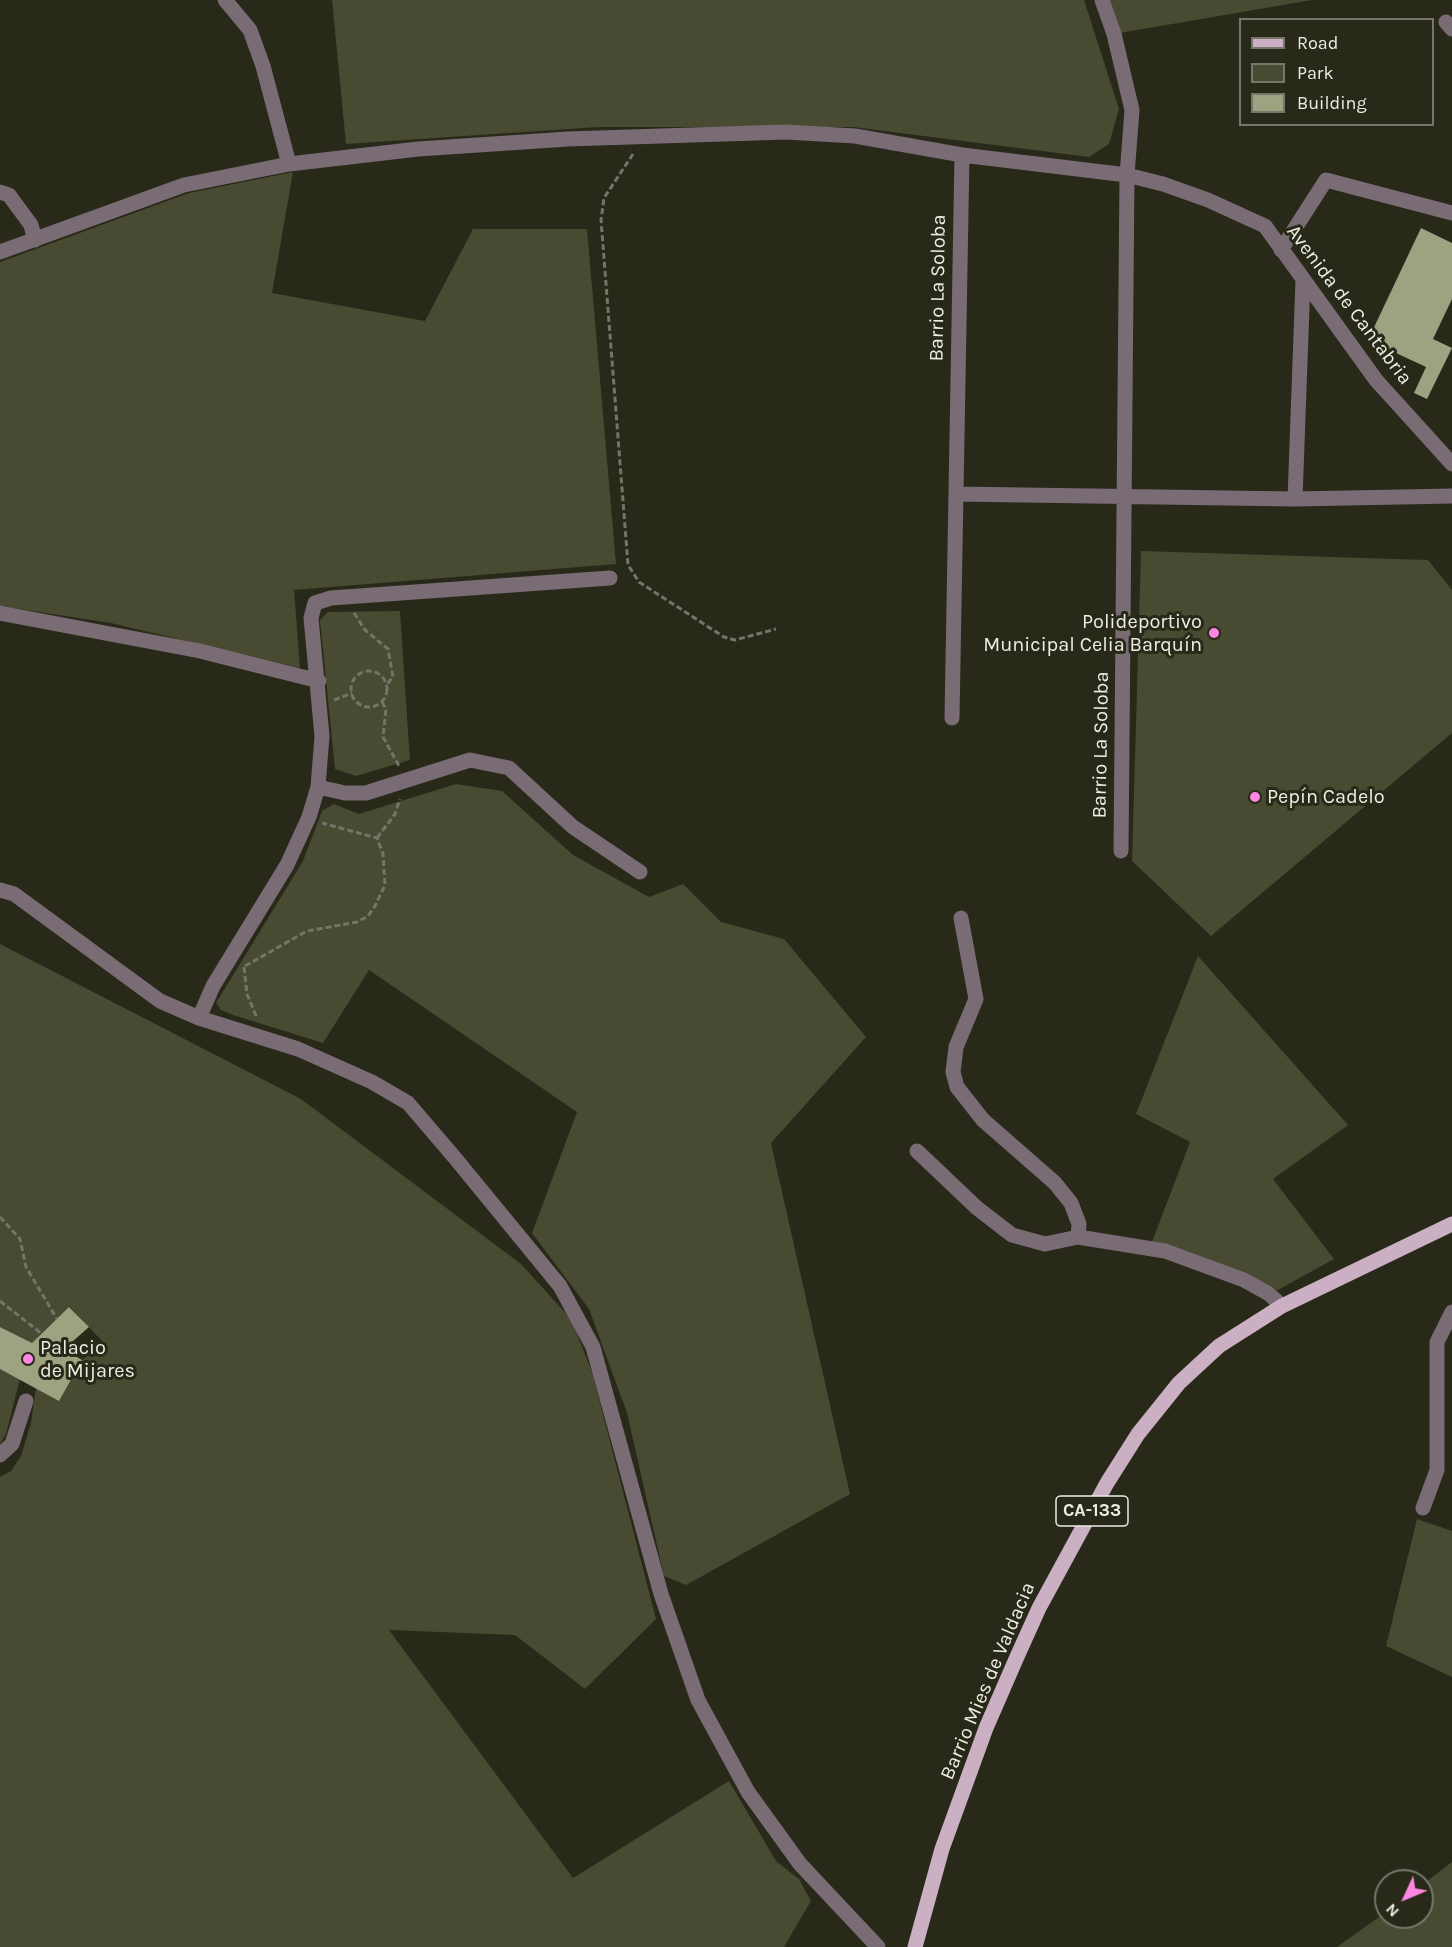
<!DOCTYPE html>
<html>
<head>
<meta charset="utf-8">
<style>
	body { margin:0 }
	#map { position:relative; width:1452px; height:1947px; overflow:hidden; background:#282919; font-family:Karla,sans-serif }
	canvas { display:block }
	.legend { position:absolute; left:1239px; top:18px; width:195px; height:108px; box-sizing:border-box; background:#282919; border:2px solid #76776a; margin:0; padding:8px 10px; list-style:none; font-size:18px; color:#ecede3 }
	.legend li { display:flex; align-items:center; gap:12px; height:30px }
	.legend b { width:30px; border:2px solid #76776a }
	.north { position:absolute; left:1374px; top:1869px; width:60px; height:60px; box-sizing:border-box; background:#282919; border:2px solid #76776a; border-radius:50%; rotate:226deg; font-size:16px; font-weight:700; line-height:24px; text-align:center; color:#ecede3 }
	.north::after { content:''; display:block; margin:auto; width:21px; height:27px; background:#fd86e1; clip-path:polygon(50% 0,100% 100%,50% 72%,0 100%) }
</style>
</head>
<body>
<div id="map">
<canvas width="1452" height="1947"></canvas>
<ul class="legend">
<li><b style="height:8px;background:#cab0c2"></b>Road</li>
<li><b style="height:16px;background:#484a32"></b>Park</li>
<li><b style="height:16px;background:#9ea281"></b>Building</li>
</ul>
<div class="north">N</div>
</div>
<script>
const g = document.querySelector('canvas').getContext('2d');
g.lineJoin = 'round';
function paint(path, color) {
  g.fillStyle = color;
  g.fill(path, 'evenodd');
}
function shape(rows) {
  const path = new Path2D();
  for (const r of rows) {
    if (r.length === 3) {
      path.moveTo(r[0] + r[2], r[1]);
      path.arc(r[0], r[1], r[2], 0, 2 * Math.PI);
      continue;
    }
    path.moveTo(r[0], r[1]);
    for (let i = 2; i < r.length; i += 2) path.lineTo(r[i], r[i + 1]);
  }
  return path;
}
function strokePath(path, color, width, dash) {
  g.strokeStyle = color;
  g.lineWidth = width;
  g.lineCap = dash ? 'butt' : 'round';
  g.setLineDash(dash || []);
  g.stroke(path);
}
function drawText(font, color, halo, rows, align = 'center') {
  g.font = font + ' Karla,sans-serif';
  g.lineWidth = 6;
  g.setLineDash([]);
  g.textBaseline = 'middle';
  g.strokeStyle = halo;
  g.fillStyle = color;
  for (const [text, x, y, turn = 0] of rows) {
    g.save();
    g.translate(x, y);
    g.rotate((+turn || 0) * Math.PI / 180);
    g.textAlign = isNaN(turn) ? turn : align;
    if (halo) g.strokeText(text, 0, 0);
    g.fillText(text, 0, 0);
    g.restore();
  }
}
const green = shape([
	[332,0,1084,0,1119,109,1109,144,1089,157,853,127,598,127,346,144],
	[1102,0,1312,0,1114,34],
	[293,172,272,293,425,321,473,229,587,229,616,564,294,590,300,668,111,623,0,606,0,262,189,193],
	[1141,551,1428,560,1452,590,1452,733,1211,936,1132,861],
	[400,611,410,760,356,776,335,769,320,620,328,612],
	[456,784,502,791,573,855,649,897,683,884,721,922,784,939,866,1037,771,1143,850,1494,686,1585,664,1576,627,1413,589,1309,532,1233,577,1112,369,970,323,1043,233,1015,221,1010,216,1003,303,861,322,811,334,804,359,814],
	[0,944,301,1099,521,1264,571,1319,592,1372,656,1619,585,1689,515,1635,389,1630,573,1878,729,1781,776,1861,799,1879,811,1901,784,1947,0,1947,0,1477,11,1471,21,1456,31,1423,36,1388,59,1400,82,1360,103,1342,70,1307,45,1330,35,1345,0,1327],
	[1198,956,1348,1125,1273,1179,1334,1259,1278,1290,1152,1242,1190,1142,1136,1114],
	[0,1369,20,1379,6,1434,0,1444],
	[1417,1519,1452,1531,1452,1677,1386,1646],
	[1452,1862,1452,1947,1337,1947,1386,1912,1386,1917,1422,1917,1422,1885]
]);
const building = shape([
	[1421,228,1452,243,1452,299,1433,339,1452,348,1427,399,1414,393,1426,367,1368,340],
	[69,1307,89,1327,64,1349,82,1360,59,1401,0,1369,0,1327,32,1343]
]);
const path = shape([
	[633,154,604,198,601,220,628,565,639,582,724,637,735,640,776,629],
	[354,613,365,630,388,649,393,677,387,684],
	[369,689,18],
	[334,700,352,693],
	[382,702,386,709,383,737,399,766],
	[377,838,395,814,400,799],
	[245,966,307,931,357,922,368,916,375,906,385,885,383,854,377,838,322,823],
	[244,967,247,994,257,1018],
	[0,1217,20,1239,26,1267,57,1319],
	[0,1301,42,1334]
]);
const minor = shape([
	[225,0,250,30,263,66,289,164],
	[1102,0,1114,34,1132,110,1127,175,1121,851],
	[1446,22,1452,29],
	[0,192,9,195,31,225,35,240],
	[1281,250,1326,180,1452,213],
	[0,252,184,185,289,164,418,149,568,139,786,132,855,136,962,155,1127,175,1163,184,1208,200,1265,226,1376,380,1452,464],
	[956,494,1295,499,1452,496],
	[1295,499,1303,280],
	[0,613,200,651,319,681],
	[952,718,962,155],
	[318,787,345,793,366,793,470,760,509,768,573,827,640,872],
	[0,890,14,894,160,1001,199,1018,298,1049,372,1082,408,1103,455,1158,560,1286,593,1347,661,1594,698,1700,748,1792,800,1864,878,1947],
	[961,918,976,999,956,1047,953,1072,957,1087,983,1120,1055,1183,1071,1203,1079,1224,1078,1237],
	[199,1018,213,986,287,865,309,817,318,787,322,736,311,618,315,603,331,598,610,578],
	[917,1151,977,1208,1012,1235,1045,1244,1078,1237,1165,1251,1244,1280,1269,1294,1282,1306],
	[0,1455,12,1444,26,1401],
	[1423,1508,1437,1470,1437,1342,1452,1312]
]);
const major = shape([
	[915,1947,942,1849,986,1728,1016,1659,1039,1608,1107,1483,1138,1434,1179,1383,1219,1346,1282,1306,1452,1224]
]);
const markers = [
	[1214,633,6,"#fd86e1"],
	[1255,797,6,"#fd86e1"],
	[28,1359,6,"#fd86e1"]
];
const shields = [
	[1092,1511,72]
];
const shieldNames = [
	["CA-133",1092,1511]
];
const streetNames = [
	["Barrio La Soloba",938,288,-89],
	["Avenida de Cantabria",1349,305,53],
	["Barrio La Soloba",1101,745,-89],
	["Barrio Mies de Valdacia",988,1681,-67]
];
const poiNames = [
	["Polideportivo",1202,622,"right"],
	["Municipal Celia Barquín",1202,645,"right"],
	["Pepín Cadelo",1267,797],
	["Palacio",40,1348],
	["de Mijares",40,1371]
];
paint(green, '#484a32');
paint(building, '#9ea281');
strokePath(path, '#747568', 3, [6, 3]);
strokePath(minor, '#796c75', 15);
strokePath(major, '#cab0c2', 15);
for (const [x, y, r, color] of markers) {
  const dot = new Path2D();
  dot.arc(x, y, r, 0, 2 * Math.PI);
  g.fillStyle = color;
  g.fill(dot);
  strokePath(dot, '#282919', 2);
}
for (const [x, y, w] of shields) {
  const box = new Path2D();
  box.roundRect(x - w / 2, y - 15, w, 30, 4.5);
  g.fillStyle = '#282919';
  g.fill(box);
  strokePath(box, '#ecede3', 1.5);
}
drawText('bold 18px', '#ecede3', null, shieldNames);
drawText('20px', '#ecede3', '#282919', streetNames);
drawText('20px', '#ecede3', '#282919', poiNames, 'left');
</script>
</body>
</html>
